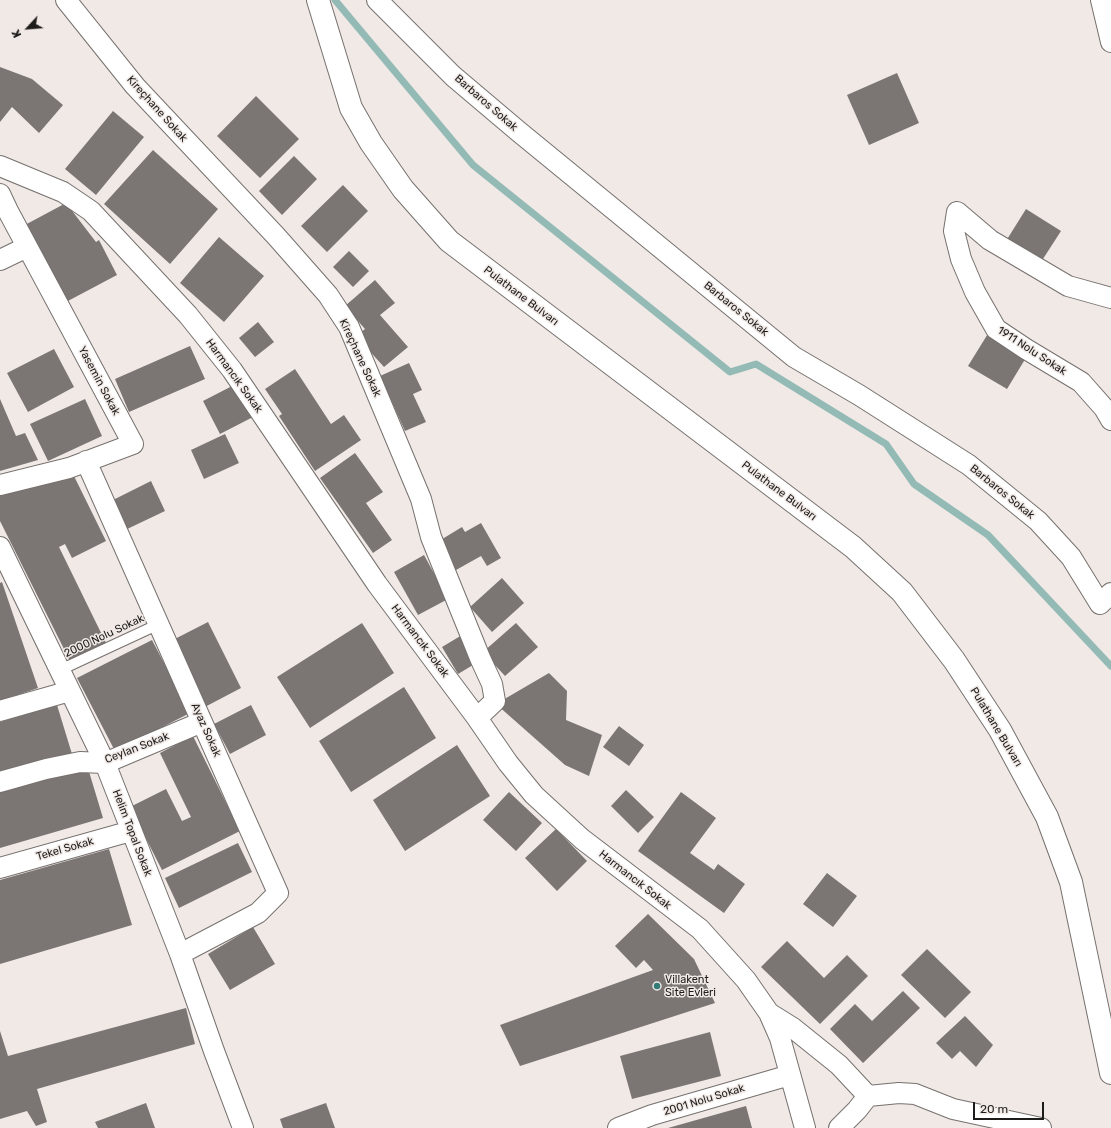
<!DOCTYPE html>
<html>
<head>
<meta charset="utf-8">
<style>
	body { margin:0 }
	#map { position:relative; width:1111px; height:1128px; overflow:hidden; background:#f0e9e6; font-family:Rubik,sans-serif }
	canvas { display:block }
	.north { position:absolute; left:8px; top:8px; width:40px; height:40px; -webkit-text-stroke:3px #f0e9e6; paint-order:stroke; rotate:244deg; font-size:11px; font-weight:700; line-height:16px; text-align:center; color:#1e1c1b }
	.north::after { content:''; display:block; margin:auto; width:14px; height:18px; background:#1e1c1b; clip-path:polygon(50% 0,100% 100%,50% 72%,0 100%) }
	.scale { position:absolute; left:973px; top:1102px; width:71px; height:18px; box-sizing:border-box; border:2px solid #1e1c1b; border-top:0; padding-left:5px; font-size:12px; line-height:14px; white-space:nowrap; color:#1e1c1b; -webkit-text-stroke:3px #f0e9e6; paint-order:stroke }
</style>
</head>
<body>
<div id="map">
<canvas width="1111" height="1128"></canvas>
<div class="north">K</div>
<div class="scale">20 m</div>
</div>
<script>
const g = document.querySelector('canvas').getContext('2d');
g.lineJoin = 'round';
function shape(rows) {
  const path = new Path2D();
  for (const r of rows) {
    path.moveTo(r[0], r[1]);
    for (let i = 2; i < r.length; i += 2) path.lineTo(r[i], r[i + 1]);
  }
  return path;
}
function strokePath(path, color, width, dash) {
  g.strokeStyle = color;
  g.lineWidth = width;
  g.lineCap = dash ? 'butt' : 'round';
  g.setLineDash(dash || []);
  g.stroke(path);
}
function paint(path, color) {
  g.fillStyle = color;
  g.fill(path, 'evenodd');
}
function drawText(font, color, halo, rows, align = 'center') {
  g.font = font + ' Rubik,sans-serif';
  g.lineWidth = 3;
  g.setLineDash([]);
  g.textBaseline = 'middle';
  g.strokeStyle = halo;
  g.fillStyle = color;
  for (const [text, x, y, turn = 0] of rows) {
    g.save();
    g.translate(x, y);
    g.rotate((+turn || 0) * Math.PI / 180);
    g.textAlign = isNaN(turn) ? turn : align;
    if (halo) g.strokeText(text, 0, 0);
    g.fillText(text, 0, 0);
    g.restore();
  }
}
const stream = shape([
	[335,0,473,165,730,372,756,364,886,444,914,484,988,535,1111,666]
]);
const building = shape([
	[0,67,32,79,63,105,39,133,12,107,0,122],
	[897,73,919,123,869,145,847,95],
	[256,96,299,139,260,178,217,136],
	[113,111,144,137,96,195,65,169],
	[153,150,218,209,170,264,104,204],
	[294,156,317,179,282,215,259,191],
	[343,185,368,211,327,252,301,226],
	[66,203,96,242,99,240,117,275,66,302,23,226],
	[1026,209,1061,231,1041,262,1006,241],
	[219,237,264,276,224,322,180,283],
	[349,251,369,271,353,287,333,267],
	[375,280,395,303,380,315,408,347,384,367,356,336,365,329,345,306],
	[258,322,274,342,255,357,239,338],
	[989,332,1027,356,1007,389,968,366],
	[190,346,205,379,129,412,115,379],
	[54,349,74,387,28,412,7,373],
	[409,363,422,390,413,394,426,422,405,431,380,376],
	[295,369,331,424,344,415,361,440,315,471,279,416,282,414,265,389],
	[236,384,253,417,220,434,203,401],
	[0,399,16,436,25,433,38,460,0,471],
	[85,399,102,436,48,461,30,424],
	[225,434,239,463,204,479,191,450],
	[355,453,383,492,366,503,392,540,373,553,320,478],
	[73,474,106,541,72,558,65,544,59,547,106,643,70,661,0,521,0,494],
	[151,481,165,511,123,531,109,502],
	[481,523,501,558,487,566,481,556,456,570,439,541,462,527,465,532],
	[424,555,448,599,418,615,394,572],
	[502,578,524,603,492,632,470,607],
	[2,582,38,688,0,701,0,583],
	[208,622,241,688,201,709,167,643],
	[362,623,394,673,310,728,277,677],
	[516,623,538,647,505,676,483,652],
	[462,635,478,662,458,674,442,647],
	[152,640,190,713,115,751,77,678],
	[549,673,567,691,566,720,602,735,589,776,565,765,496,704],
	[404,687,436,738,351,792,319,741],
	[57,705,72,754,0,775,0,722],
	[251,705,266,735,230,754,214,724],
	[619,726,644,745,629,766,603,747],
	[193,736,240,831,162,870,130,807,166,789,182,821,191,817,160,753],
	[457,745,490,796,405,851,373,800],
	[87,765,103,818,0,848,0,791],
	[626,790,654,817,638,833,611,806],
	[509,792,542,823,516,851,483,820],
	[681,792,716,818,690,853,714,870,718,864,745,884,724,913,638,851],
	[556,829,587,861,557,891,525,858],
	[238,843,252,872,179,908,165,878],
	[109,849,132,925,0,964,0,880],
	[827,873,857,896,833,927,803,904],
	[648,914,694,959,715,1003,520,1066,500,1025,653,970,644,960,636,968,615,946],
	[253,927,275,964,230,990,208,954],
	[787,941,824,978,847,955,868,976,820,1024,761,967],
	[927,949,971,992,945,1018,901,975],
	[903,991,920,1008,863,1063,830,1029,855,1004,872,1021],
	[186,1008,195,1044,37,1089,47,1122,36,1126,27,1111,0,1119,0,1031,8,1056],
	[965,1016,993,1045,976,1067,960,1051,952,1059,936,1043],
	[710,1032,721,1076,632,1099,620,1056],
	[146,1103,155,1128,98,1128,95,1122],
	[326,1103,335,1128,283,1128,280,1119],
	[746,1106,752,1128,668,1128]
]);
const service = shape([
	[60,670,159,624]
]);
const minor = shape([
	[66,0,135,86,276,236,328,295,349,327,421,499,431,537,480,658,492,684,495,701,477,718],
	[377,0,453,76,518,131,794,357,859,395,969,465,1038,521,1071,557,1100,604,1111,593],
	[1101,0,1111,42],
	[0,166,63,192,91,211,188,315,232,370,377,584,477,718,508,763,534,795,582,839,700,929,746,980,769,1013,793,1028,839,1065,868,1096],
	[0,194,8,211,133,444,69,468,0,485],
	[0,260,27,247],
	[1111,298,1068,286,990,240,957,212,954,231,961,259,975,292,996,329,1026,349,1081,382,1104,408,1111,420],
	[86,461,278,893,258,913,180,954],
	[0,547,105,763,180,954,214,1051,243,1128],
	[0,711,70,691],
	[0,782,46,769,80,762,105,763,202,722],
	[0,868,131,831],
	[769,1013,780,1038,805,1128],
	[868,1096,899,1093,915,1094,953,1109,1041,1128],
	[618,1128,652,1115,790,1075],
	[839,1128,857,1110,868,1096]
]);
const tertiary = shape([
	[318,0,351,108,371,143,403,189,449,241,853,547,902,592,954,660,1000,730,1047,817,1071,882,1111,1073]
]);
const markers = [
	[657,986,4,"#337b76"]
];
const streetNames = [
	["Barbaros Sokak",486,103,41],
	["Kireçhane Sokak",157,109,48],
	["Pulathane Bulvarı",521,296,37],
	["Barbaros Sokak",736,309,39],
	["1911 Nolu Sokak",1032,351,33],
	["Kireçhane Sokak",360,358,65],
	["Harmancık Sokak",234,376,54],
	["Yasemin Sokak",99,381,62],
	["Pulathane Bulvarı",779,491,37],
	["Barbaros Sokak",1002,492,39],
	["2000 Nolu Sokak",104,636,-25],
	["Harmancık Sokak",420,641,53],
	["Pulathane Bulvarı",996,727,59],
	["Ayaz Sokak",206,730,66],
	["Ceylan Sokak",137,748,-21],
	["Helim Topal Sokak",132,833,69],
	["Tekel Sokak",65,849,-16],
	["Harmancık Sokak",635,880,38],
	["2001 Nolu Sokak",704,1100,-17]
];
const poiNames = [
	["Villakent",665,980],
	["Site Evleri",665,993]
];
strokePath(stream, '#94bab6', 7);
paint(building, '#7b7673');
strokePath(service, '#76716e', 12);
strokePath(minor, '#76716e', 22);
strokePath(tertiary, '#76716e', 24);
strokePath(service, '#fff', 10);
strokePath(minor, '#fff', 20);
strokePath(tertiary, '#fff', 22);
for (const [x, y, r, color] of markers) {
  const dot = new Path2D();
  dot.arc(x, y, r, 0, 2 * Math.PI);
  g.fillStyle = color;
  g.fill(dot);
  strokePath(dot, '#f0e9e6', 1.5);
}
drawText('11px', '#1e1c1b', '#f0e9e6', streetNames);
drawText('11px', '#1e1c1b', '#f0e9e6', poiNames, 'left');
</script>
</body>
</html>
